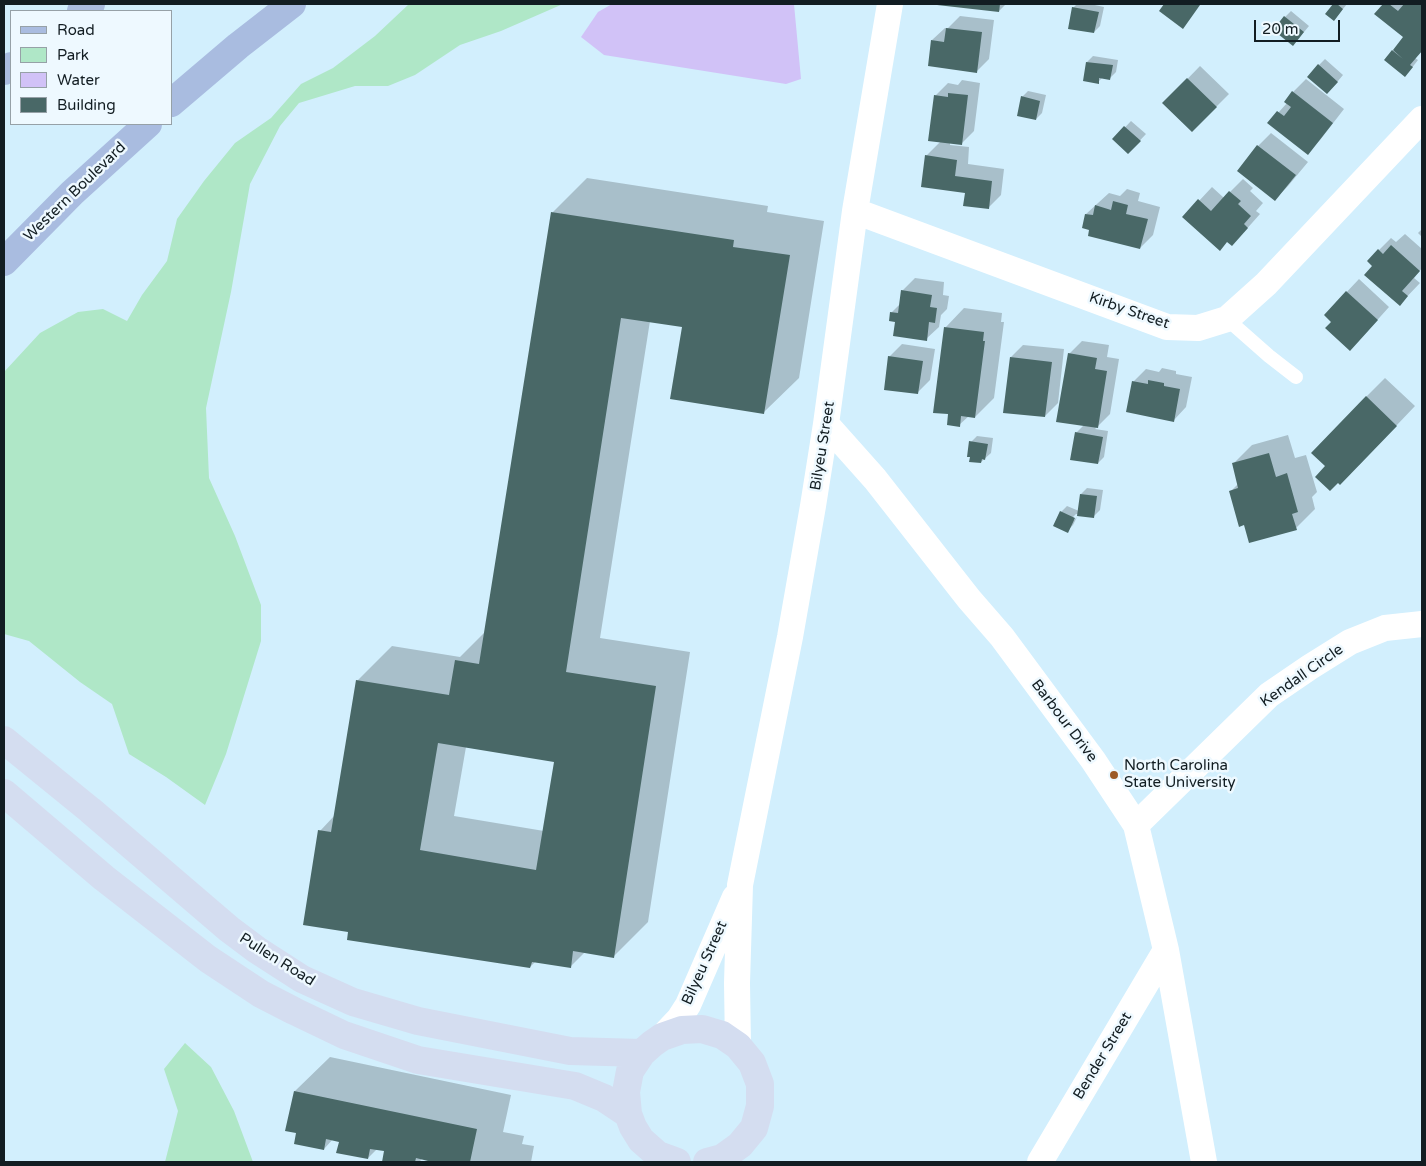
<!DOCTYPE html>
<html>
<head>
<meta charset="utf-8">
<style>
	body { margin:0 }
	#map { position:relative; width:1426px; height:1166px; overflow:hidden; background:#d2effd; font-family:"Varela Round",sans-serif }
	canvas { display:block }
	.frame { position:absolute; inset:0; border:5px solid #121d22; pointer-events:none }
	.legend { position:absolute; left:10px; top:10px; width:162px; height:115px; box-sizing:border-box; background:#eef9ff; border:1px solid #96a1a7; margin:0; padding:6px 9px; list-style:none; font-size:15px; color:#121d22 }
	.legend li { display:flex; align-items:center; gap:10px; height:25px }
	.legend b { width:25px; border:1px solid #96a1a7 }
	.scale { position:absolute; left:1254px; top:20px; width:86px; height:22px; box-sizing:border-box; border:2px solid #121d22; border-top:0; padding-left:6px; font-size:15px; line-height:18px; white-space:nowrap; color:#121d22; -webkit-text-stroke:4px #eef9ff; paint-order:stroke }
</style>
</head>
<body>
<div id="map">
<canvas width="1426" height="1166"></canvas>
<div class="frame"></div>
<ul class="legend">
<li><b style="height:6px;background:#a9bce0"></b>Road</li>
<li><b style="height:14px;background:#afe7c7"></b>Park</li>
<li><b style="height:14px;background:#d1c2f7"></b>Water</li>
<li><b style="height:14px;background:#496867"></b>Building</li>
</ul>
<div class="scale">20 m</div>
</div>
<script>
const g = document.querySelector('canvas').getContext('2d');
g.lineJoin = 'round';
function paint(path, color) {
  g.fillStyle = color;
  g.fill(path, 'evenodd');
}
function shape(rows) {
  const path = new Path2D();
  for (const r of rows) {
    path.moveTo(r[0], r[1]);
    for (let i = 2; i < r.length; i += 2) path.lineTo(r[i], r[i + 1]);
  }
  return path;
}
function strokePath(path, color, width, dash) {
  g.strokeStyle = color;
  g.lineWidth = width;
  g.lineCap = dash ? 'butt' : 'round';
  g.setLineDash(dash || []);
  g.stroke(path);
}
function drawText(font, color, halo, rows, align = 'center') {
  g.font = font + ' "Varela Round",sans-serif';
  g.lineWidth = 5;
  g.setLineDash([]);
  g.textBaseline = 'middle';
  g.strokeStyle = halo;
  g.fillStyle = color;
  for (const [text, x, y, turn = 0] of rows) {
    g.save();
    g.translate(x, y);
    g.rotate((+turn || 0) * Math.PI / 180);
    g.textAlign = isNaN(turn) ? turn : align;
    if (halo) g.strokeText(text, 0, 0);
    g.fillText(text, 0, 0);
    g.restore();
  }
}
const green = shape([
	[409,4,563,4,501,31,460,45,415,75,388,86,355,86,299,103,280,126,250,184,231,292,206,408,209,478,235,536,261,605,261,641,226,754,205,805,166,777,129,754,112,704,80,682,29,641,4,634,4,372,40,333,78,312,103,309,127,321,142,295,167,261,177,219,204,181,235,143,271,118,301,84,333,68,375,36],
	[185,1043,211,1067,234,1111,253,1162,165,1162,178,1111,164,1069]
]);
const water = shape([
	[612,4,794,4,801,79,786,84,604,55,581,37,598,12]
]);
const shadow = shape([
	[938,4,1006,4,999,11],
	[1077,4,1090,4,1104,7,1100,26,1094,32,1073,8],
	[1335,4,1347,4,1334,20,1327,14],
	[1384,4,1422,4,1422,51,1415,58,1418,60,1411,69,1393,51,1405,37,1376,14],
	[1291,11,1309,26,1299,38,1285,17],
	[960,16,994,20,989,59,976,72,932,40,945,28,948,28],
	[1093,56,1118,60,1116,72,1110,78,1103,77,1098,82,1087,62],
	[1325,59,1343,75,1333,87,1319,65],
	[1200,66,1229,94,1192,131,1164,103],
	[1306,79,1344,109,1320,140,1308,153,1269,123,1287,103,1286,102,1293,92],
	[962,80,980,83,974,131,961,144,950,142,950,145,969,147,968,164,1004,169,1001,195,988,208,966,192,926,156,941,141,935,96,948,83,958,85],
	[1028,91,1046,95,1042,113,1036,119,1022,97],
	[1131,121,1146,134,1128,153,1114,139],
	[1271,133,1308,162,1288,186,1275,199,1239,170,1258,146],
	[587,178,768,206,767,212,824,221,799,378,764,412,683,326,650,321,600,638,690,652,648,922,613,957,585,952,570,967,536,961,530,967,350,931,320,831,335,815,357,681,392,646,460,657,486,631,553,212],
	[466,747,555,761,544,831,454,816],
	[1243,179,1253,188,1250,191,1263,203,1256,211,1260,214,1244,232,1184,217,1212,187,1224,198],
	[1127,189,1140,193,1138,201,1160,207,1153,235,1140,248,1091,229,1086,214,1109,193,1120,196],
	[1422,229,1422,237,1418,233],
	[1405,234,1422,249,1422,268,1414,278,1420,283,1400,304,1374,266,1379,250,1391,238,1396,242],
	[915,278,944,282,943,295,949,296,947,309,941,315,939,327,926,339,896,321,891,313,901,303,902,291],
	[1359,279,1389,307,1363,336,1333,322,1325,315],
	[964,308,1002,313,1001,322,1004,322,994,398,975,417,969,416,959,425,945,328],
	[1082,341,1109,345,1107,357,1119,359,1110,414,1095,429,1108,431,1104,457,1098,463,1076,433,1084,425,1069,354],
	[902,344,935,349,930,380,917,393,889,357],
	[1023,345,1064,349,1058,403,1045,416,1011,357],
	[1162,368,1176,371,1176,374,1192,377,1186,407,1174,420,1133,382,1146,369,1159,372],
	[1385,378,1415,406,1359,465,1327,466,1366,397],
	[1288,435,1295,458,1306,455,1317,492,1312,497,1315,509,1296,528,1245,524,1231,491,1238,484,1233,464,1252,445],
	[977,436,993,438,991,453,981,462,971,442],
	[1087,488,1103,490,1100,510,1094,516,1076,514,1069,521,1071,523,1077,517,1073,525,1067,531,1061,512,1067,506,1079,511,1081,494],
	[330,1057,511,1095,503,1132,524,1136,522,1144,534,1146,531,1162,429,1162,429,1160,423,1158,419,1162,387,1162,384,1161,386,1150,377,1149,368,1158,340,1141,333,1139,324,1149,297,1132,295,1091]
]);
const building = shape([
	[937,4,1000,4,999,12,937,5],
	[1164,4,1199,4,1200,5,1183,29,1159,11],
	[1333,4,1337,4,1343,9,1334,21,1325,14],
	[1383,4,1389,4,1398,11,1404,4,1422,4,1422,51,1410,65,1413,67,1405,77,1384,60,1392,50,1403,59,1393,50,1403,37,1374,14],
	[1072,7,1099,12,1094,33,1068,29],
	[1284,16,1304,32,1293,46,1273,30],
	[946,28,982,32,977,73,928,66,931,40,944,42],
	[1086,62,1113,65,1110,80,1099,78,1099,84,1083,81],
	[1318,64,1338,82,1327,94,1307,77],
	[1187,78,1217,107,1192,132,1162,103],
	[1292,91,1333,123,1308,155,1267,123,1277,111,1284,116,1291,107,1284,102],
	[948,93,968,95,962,145,928,141,934,95,948,97],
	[1021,96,1040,101,1036,120,1017,116],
	[1124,126,1141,141,1128,154,1112,139],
	[1257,145,1296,175,1275,201,1237,171],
	[925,155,957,160,955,176,992,181,989,209,963,206,965,193,921,187],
	[1229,191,1241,201,1238,204,1251,216,1244,224,1248,228,1232,246,1227,242,1220,251,1182,217,1198,199,1211,211],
	[1113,201,1128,205,1126,214,1148,219,1140,249,1088,236,1089,230,1082,228,1085,214,1093,215,1095,205,1111,210],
	[551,212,734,240,733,247,790,255,764,414,670,399,682,327,621,318,566,672,656,686,614,958,573,951,571,968,532,962,530,968,347,940,348,932,303,925,318,830,331,832,356,680,449,695,455,660,479,664],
	[438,743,554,762,536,870,420,850],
	[1391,245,1420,271,1402,291,1408,296,1400,306,1364,275,1372,266,1367,261,1378,249,1383,254],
	[901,290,932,295,930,307,937,308,935,323,929,322,927,341,893,336,895,322,889,321,890,312,898,313],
	[1346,291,1378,320,1350,351,1325,328,1331,322,1324,315],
	[944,327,984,332,983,341,985,341,975,418,961,416,960,427,947,425,948,414,933,413],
	[1068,353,1097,358,1095,369,1107,371,1098,428,1056,422],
	[888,356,923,361,918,394,884,390],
	[1010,357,1052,362,1045,417,1003,413],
	[1148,380,1164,383,1164,386,1180,389,1174,422,1126,412,1132,381,1148,384],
	[1366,396,1397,426,1340,485,1338,483,1330,491,1315,477,1325,466,1311,453],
	[1075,432,1103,437,1098,464,1070,460],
	[969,441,988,444,985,460,982,459,981,463,969,462,970,457,967,457],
	[1269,453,1276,477,1287,473,1298,512,1292,514,1297,530,1249,543,1244,525,1239,527,1229,491,1238,488,1232,463],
	[1080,494,1097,496,1094,518,1077,516],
	[1060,511,1075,518,1068,533,1053,526],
	[294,1091,477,1129,470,1162,428,1162,428,1161,416,1158,415,1162,382,1162,384,1151,370,1149,368,1159,336,1153,339,1142,326,1139,324,1150,294,1144,296,1133,285,1131]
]);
const lane = shape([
	[1227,319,1269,356,1296,377]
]);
const street = shape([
	[855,211,1167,327,1198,328,1227,319,1266,284,1422,119],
	[826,424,875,479,969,599,1002,637,1093,760,1136,825,1166,950,1204,1162],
	[1136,825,1269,695,1310,667,1350,642,1385,628,1422,624],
	[662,1037,679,1019,688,1005,735,897],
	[738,1046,737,983,740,885,790,637,813,506,826,424,855,211,890,4],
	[1040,1162,1166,950]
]);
const secondary = shape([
	[4,740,90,810,229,929,257,950,302,979,353,1002,418,1021,570,1051,642,1053],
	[4,793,104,878,208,959,261,994,294,1011,344,1035,418,1060,575,1086,604,1098,628,1114],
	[677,1162,658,1155,641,1140,633,1127,628,1114,626,1092,630,1071,642,1053,652,1044,662,1037,682,1030,702,1029,722,1035,738,1046,752,1063,760,1084,760,1106,754,1128,740,1145,722,1158,707,1162]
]);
const primary = shape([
	[81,11,91,4],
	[4,71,11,66],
	[171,103,238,46,292,4],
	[4,262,72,193,148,124]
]);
const markers = [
	[1114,775,5,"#9c5a27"]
];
const streetNames = [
	["Western Boulevard",75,192,-44],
	["Kirby Street",1129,311,19],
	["Bilyeu Street",823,446,-81],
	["Kendall Circle",1302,676,-35],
	["Barbour Drive",1064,721,53],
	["Pullen Road",277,960,32],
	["Bilyeu Street",705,963,-66],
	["Bender Street",1103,1056,-59]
];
const poiNames = [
	["North Carolina",1124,766],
	["State University",1124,783]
];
paint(green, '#afe7c7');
paint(water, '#d1c2f7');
paint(shadow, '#0003');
paint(building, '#496867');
strokePath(lane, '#fff', 14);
strokePath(street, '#fff', 26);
strokePath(secondary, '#d4ddf0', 28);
strokePath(primary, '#a9bce0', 28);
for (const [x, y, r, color] of markers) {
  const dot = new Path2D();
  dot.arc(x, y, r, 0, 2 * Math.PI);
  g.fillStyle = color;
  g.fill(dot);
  strokePath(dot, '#eef9ff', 2);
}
drawText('15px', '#121d22', '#eef9ff', streetNames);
drawText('15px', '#121d22', '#eef9ff', poiNames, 'left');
</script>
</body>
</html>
